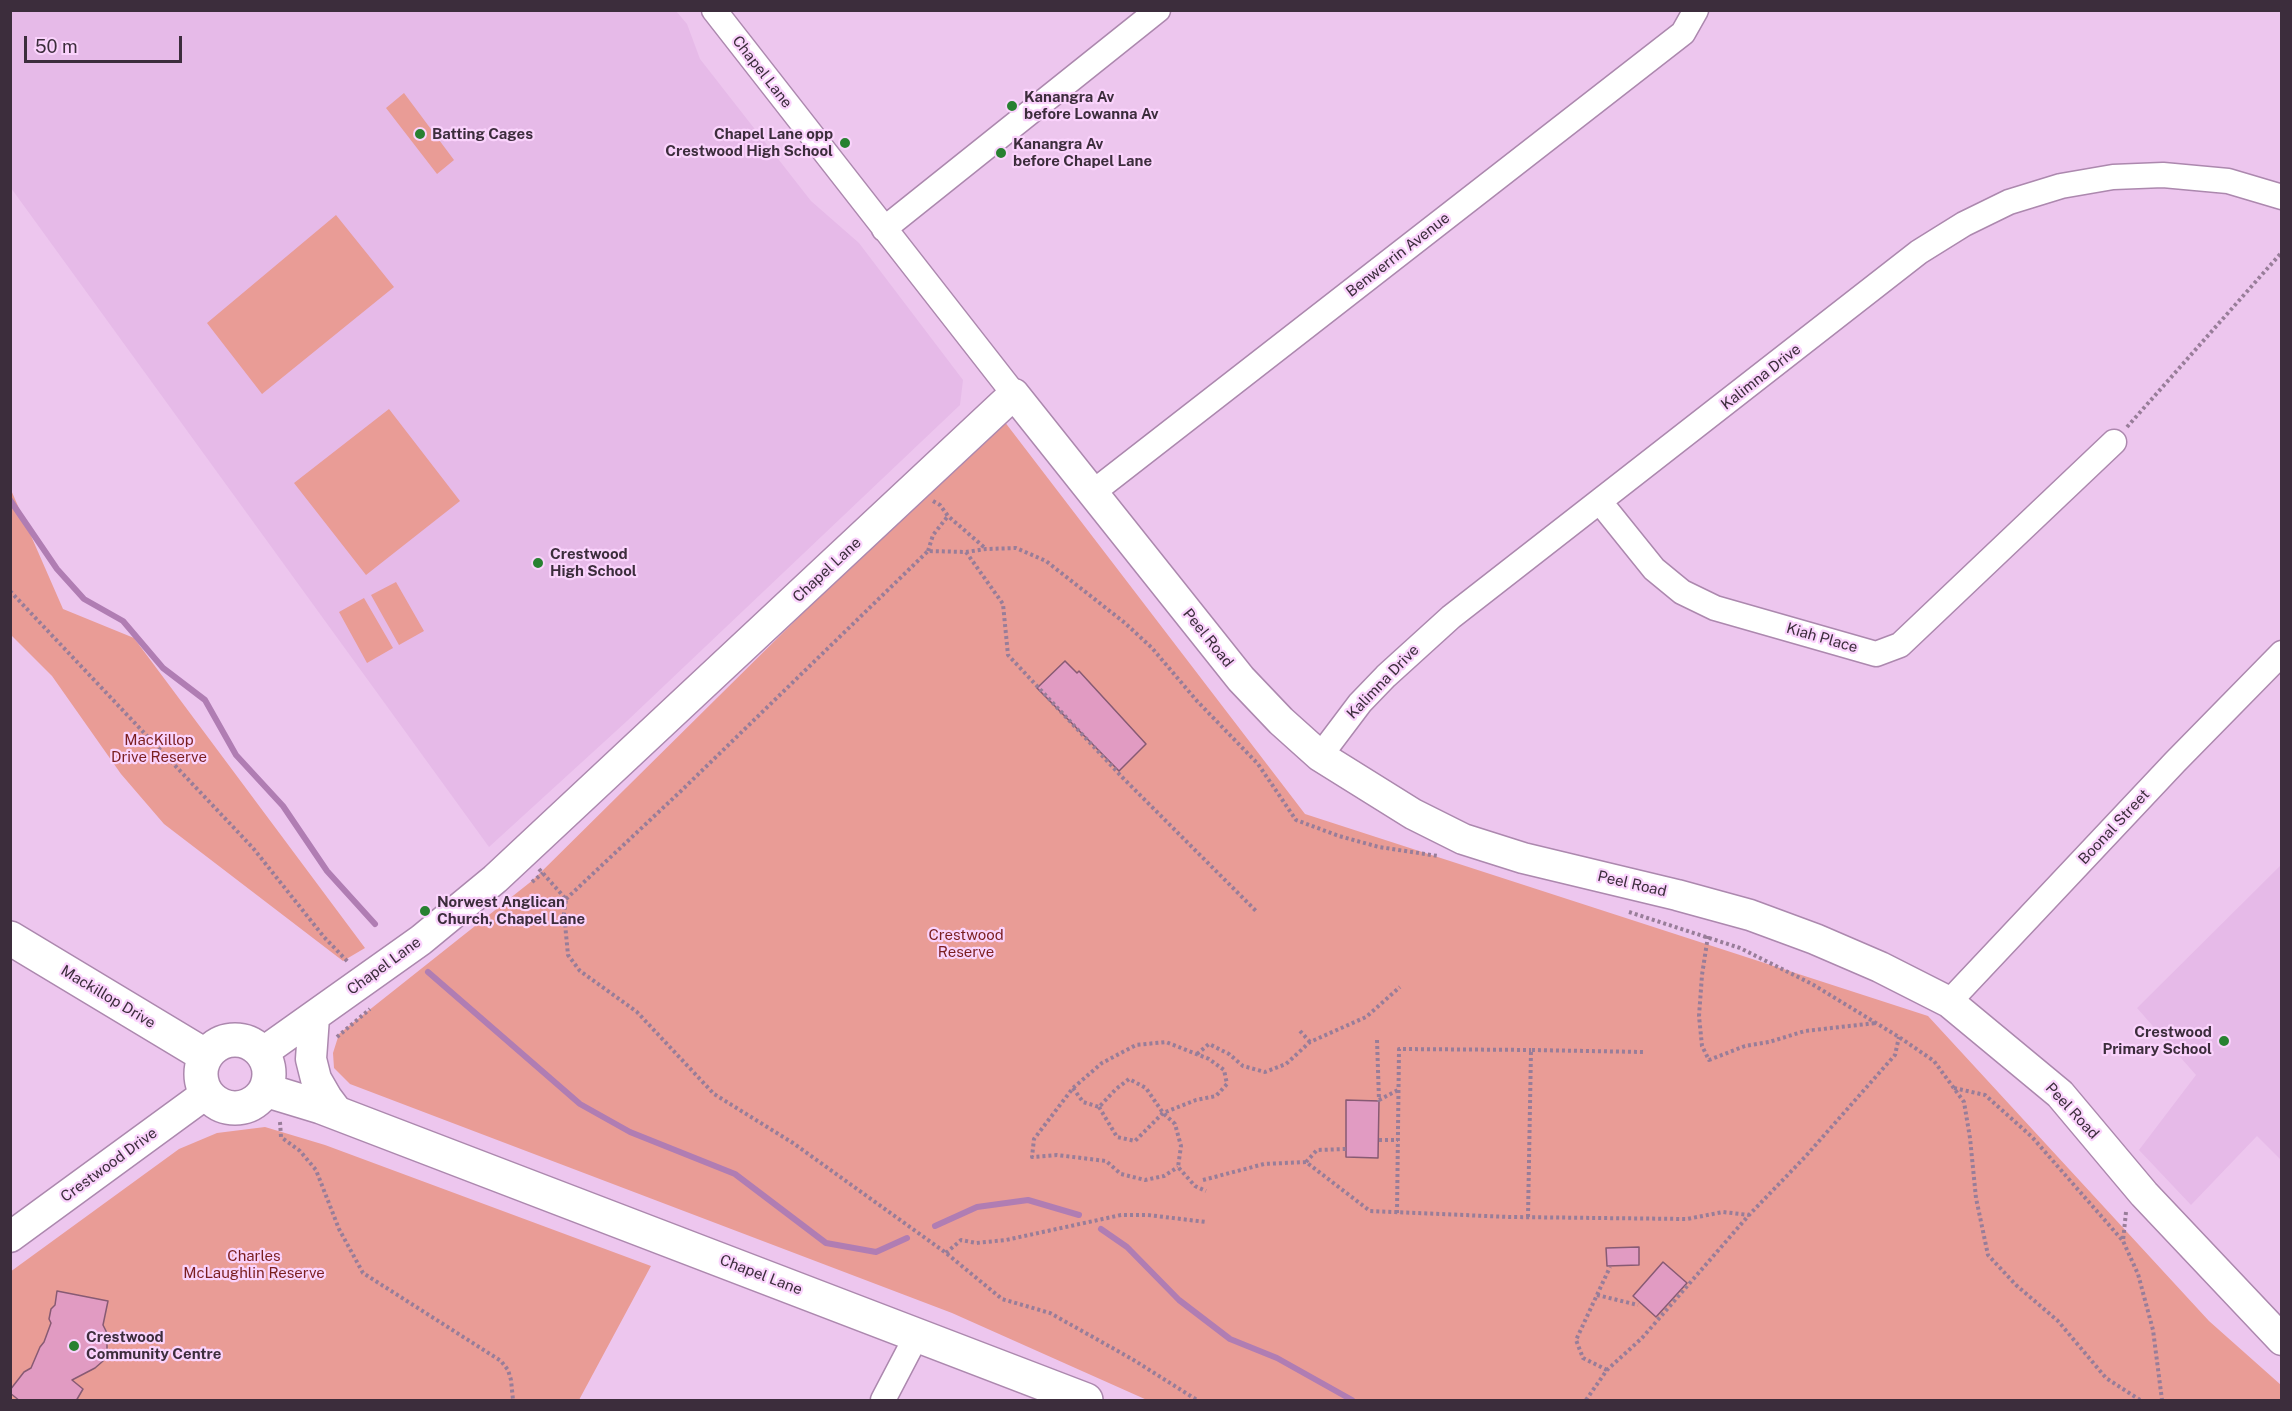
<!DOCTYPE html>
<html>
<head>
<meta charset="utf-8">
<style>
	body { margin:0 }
	#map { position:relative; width:2292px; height:1411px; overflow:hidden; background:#edc6ee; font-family:"Public Sans",sans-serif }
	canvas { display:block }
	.frame { position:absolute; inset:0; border:12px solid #3c2d3c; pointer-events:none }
	.scale { position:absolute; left:24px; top:36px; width:158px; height:27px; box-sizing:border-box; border:3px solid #3c2d3c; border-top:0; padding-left:8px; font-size:18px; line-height:21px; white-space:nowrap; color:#3c2d3c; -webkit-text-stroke:4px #fad3fc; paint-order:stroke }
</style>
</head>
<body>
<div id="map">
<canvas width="2292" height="1411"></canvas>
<div class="frame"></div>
<div class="scale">50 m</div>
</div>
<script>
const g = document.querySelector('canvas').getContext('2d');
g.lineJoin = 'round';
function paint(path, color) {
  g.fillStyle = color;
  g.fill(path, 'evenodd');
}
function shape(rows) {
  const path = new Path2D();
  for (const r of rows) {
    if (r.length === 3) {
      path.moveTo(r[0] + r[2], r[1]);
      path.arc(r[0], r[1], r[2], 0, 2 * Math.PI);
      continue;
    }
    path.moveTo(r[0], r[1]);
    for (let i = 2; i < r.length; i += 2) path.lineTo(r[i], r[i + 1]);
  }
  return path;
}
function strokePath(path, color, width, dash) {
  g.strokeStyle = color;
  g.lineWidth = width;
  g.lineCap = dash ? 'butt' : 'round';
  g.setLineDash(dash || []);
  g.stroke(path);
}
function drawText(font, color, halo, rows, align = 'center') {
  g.font = font + ' "Public Sans",sans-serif';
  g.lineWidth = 4.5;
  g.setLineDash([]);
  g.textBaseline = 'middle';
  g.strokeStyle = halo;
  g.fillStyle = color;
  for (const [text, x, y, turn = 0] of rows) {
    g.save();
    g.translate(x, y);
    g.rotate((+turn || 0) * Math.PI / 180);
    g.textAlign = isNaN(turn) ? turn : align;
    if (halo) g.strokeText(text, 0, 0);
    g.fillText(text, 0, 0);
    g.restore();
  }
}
const built = shape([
	[10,11,676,11,687,24,700,59,811,201,859,243,963,380,960,405,627,721,489,847,11,188],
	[2281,865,2281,1160,2257,1136,2191,1205,2139,1150,2196,1075,2137,1008]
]);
const green = shape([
	[404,93,454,160,437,174,386,108],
	[336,215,394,287,262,394,207,323],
	[389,409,460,501,366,575,294,483],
	[1001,417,1305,814,1928,1016,2209,1321,2281,1385,2281,1400,1147,1400,952,1313,350,1084,334,1068,333,1053,339,1034,533,880],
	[11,490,63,609,134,638,365,948,343,961,164,824,121,774,52,676,11,635],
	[396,582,424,631,399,645,371,595],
	[364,598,393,648,367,663,339,612],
	[265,1127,325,1145,651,1266,579,1400,11,1400,10,1272,179,1149,217,1133]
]);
const stream = shape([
	[10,500,57,569,84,599,123,621,163,668,205,700,236,755,283,806,327,871,375,924],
	[428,972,580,1104,630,1132,735,1174,826,1243,876,1252,907,1238],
	[935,1226,977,1207,1028,1200,1079,1215],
	[1101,1229,1127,1247,1179,1300,1230,1339,1277,1358,1352,1400]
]);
const building = shape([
	[1065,661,1077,673,1079,671,1146,744,1119,771,1037,688,1065,661],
	[1346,1100,1379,1101,1378,1158,1346,1157,1346,1100],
	[1639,1247,1639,1265,1607,1266,1606,1248,1639,1247],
	[1663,1262,1687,1283,1656,1317,1633,1296,1663,1262],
	[57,1291,108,1301,103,1325,107,1333,107,1352,103,1361,95,1368,72,1380,83,1389,76,1401,20,1401,10,1393,10,1390,24,1372,31,1368,40,1347,44,1342,51,1323,49,1319,51,1309,55,1305,57,1291]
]);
const path = shape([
	[2127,427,2282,252],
	[933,501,940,505,948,516,985,548],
	[928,551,933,535,948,516],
	[966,552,1003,604,1008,655,1122,777,1257,912],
	[10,591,253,848,324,937,348,962],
	[539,869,566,899,564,913,568,955,580,971,637,1012,714,1094,793,1143,946,1253,1002,1299,1050,1313,1132,1359,1197,1400],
	[532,882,543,873],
	[566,899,682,790,928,551,966,552,986,549,1016,548,1046,561,1125,623,1152,648,1197,701,1258,764,1296,820,1339,836,1379,847,1438,856],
	[1629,912,1740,948,1812,984,1899,1037,1934,1061,1964,1102,1970,1138,1976,1198,1988,1255,2016,1285,2058,1321,2106,1378,2140,1400],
	[1708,936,1702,975,1699,1016,1702,1046,1709,1060,1745,1046,1769,1042,1805,1031,1876,1023],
	[1300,1031,1310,1042],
	[337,1037,370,1009],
	[1377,1040,1379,1100,1398,1090],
	[1197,1054,1209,1044,1229,1054,1243,1066,1265,1072,1286,1064,1310,1042,1366,1017,1400,987],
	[1073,1088,1083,1102,1099,1107,1116,1089,1129,1079,1146,1088,1163,1113,1175,1124,1181,1146,1178,1167,1195,1186,1206,1191],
	[1954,1088,1985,1095,2032,1137,2123,1241],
	[1099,1107,1117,1137,1135,1141,1163,1113,1196,1100,1216,1096,1227,1084,1224,1070,1209,1059,1166,1042,1136,1045,1102,1063,1073,1088,1034,1139,1032,1157,1057,1155,1106,1161,1121,1174,1145,1180,1164,1176,1178,1167],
	[280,1122,281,1137,300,1151,316,1170,339,1229,363,1273,501,1361,508,1370,511,1380,513,1400],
	[1379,1140,1398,1140],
	[1306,1162,1317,1150,1346,1149],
	[1203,1180,1264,1164,1306,1162,1370,1211,1510,1217,1687,1219,1723,1212,1749,1215],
	[2126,1212,2123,1241,2138,1274,2153,1330,2162,1400],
	[1397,1213,1399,1049,1531,1050],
	[1528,1217,1531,1050,1644,1052],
	[946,1253,961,1240,976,1243,1006,1240,1121,1215,1148,1215,1206,1222],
	[1597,1295,1638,1305],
	[1607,1370,1583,1358,1576,1340,1610,1267],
	[1586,1400,1607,1370,1642,1338,1749,1215,1805,1157,1895,1055,1899,1037]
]);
const minor = shape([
	[714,10,1014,394],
	[884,229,1158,10],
	[1092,493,1683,33,1696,10],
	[1600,502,1654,569,1682,592,1715,608,1876,654,1900,645,2114,442],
	[1320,756,1360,703,1386,676,1451,617,1919,252,1964,224,2009,202,2061,186,2113,177,2163,175,2228,181,2282,197],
	[1949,1002,2175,762,2282,653],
	[883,1400,917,1335]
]);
const tertiary = shape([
	[314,1017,311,1059,316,1079,327,1098,339,1114],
	[262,1053,421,940,495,879,1014,394,1241,679,1281,721,1320,756,1413,814,1463,839,1523,858,1677,895,1750,915,1815,939,1880,967,1949,1002,2060,1094,2144,1194,2282,1340],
	[10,1237,207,1093]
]);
const secondary = shape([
	[10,938,206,1056],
	[235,1074,34],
	[265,1090,321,1107,1086,1400]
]);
const markers = [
	[1012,106,6,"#288131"],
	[420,134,6,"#288131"],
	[845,143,6,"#288131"],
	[1001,153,6,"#288131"],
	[538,563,6,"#288131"],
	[425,911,6,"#288131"],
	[2224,1041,6,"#288131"],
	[74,1346,6,"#288131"]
];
const streetNames = [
	["Chapel Lane",762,72,52],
	["Benwerrin Avenue",1398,255,-38],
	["Kalimna Drive",1761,377,-38],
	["Chapel Lane",827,570,-43],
	["Peel Road",1208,638,51],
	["Kiah Place",1822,638,16],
	["Kalimna Drive",1383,682,-46],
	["Boonal Street",2114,827,-47],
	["Peel Road",1632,884,13],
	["Chapel Lane",384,966,-36],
	["Mackillop Drive",108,997,31],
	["Peel Road",2072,1111,47],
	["Crestwood Drive",109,1165,-36],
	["Chapel Lane",761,1275,21]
];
const poiNames = [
	["Kanangra Av",1024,97],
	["before Lowanna Av",1024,114],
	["Batting Cages",432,134],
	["Chapel Lane opp",833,134,"right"],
	["Crestwood High School",833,151,"right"],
	["Kanangra Av",1013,144],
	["before Chapel Lane",1013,161],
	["Crestwood",550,554],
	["High School",550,571],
	["Norwest Anglican",437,902],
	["Church, Chapel Lane",437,919],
	["Crestwood",2212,1032,"right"],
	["Primary School",2212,1049,"right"],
	["Crestwood",86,1337],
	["Community Centre",86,1354]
];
const parkNames = [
	["MacKillop",159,740],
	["Drive Reserve",159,757],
	["Crestwood",966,935],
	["Reserve",966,952],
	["Charles",254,1256],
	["McLaughlin Reserve",254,1273]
];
paint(built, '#e6bae8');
paint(green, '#e99c96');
strokePath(stream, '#b07db3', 6);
paint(building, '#e19bc2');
strokePath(building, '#875a73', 1.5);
strokePath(minor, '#ac88ae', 27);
strokePath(tertiary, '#ac88ae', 33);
strokePath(secondary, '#ac88ae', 36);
strokePath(path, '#987d99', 4, [3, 3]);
strokePath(minor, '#fff', 24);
strokePath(tertiary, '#fff', 30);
strokePath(secondary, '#fff', 33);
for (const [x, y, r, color] of markers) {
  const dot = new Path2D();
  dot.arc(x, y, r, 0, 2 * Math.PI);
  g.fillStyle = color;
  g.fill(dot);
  strokePath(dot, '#fad3fc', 2);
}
drawText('15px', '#3c2d3c', '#fad3fc', streetNames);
drawText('bold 15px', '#3c2d3c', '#fad3fc', poiNames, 'left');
drawText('15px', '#7a1e1f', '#fad3fc', parkNames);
</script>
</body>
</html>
